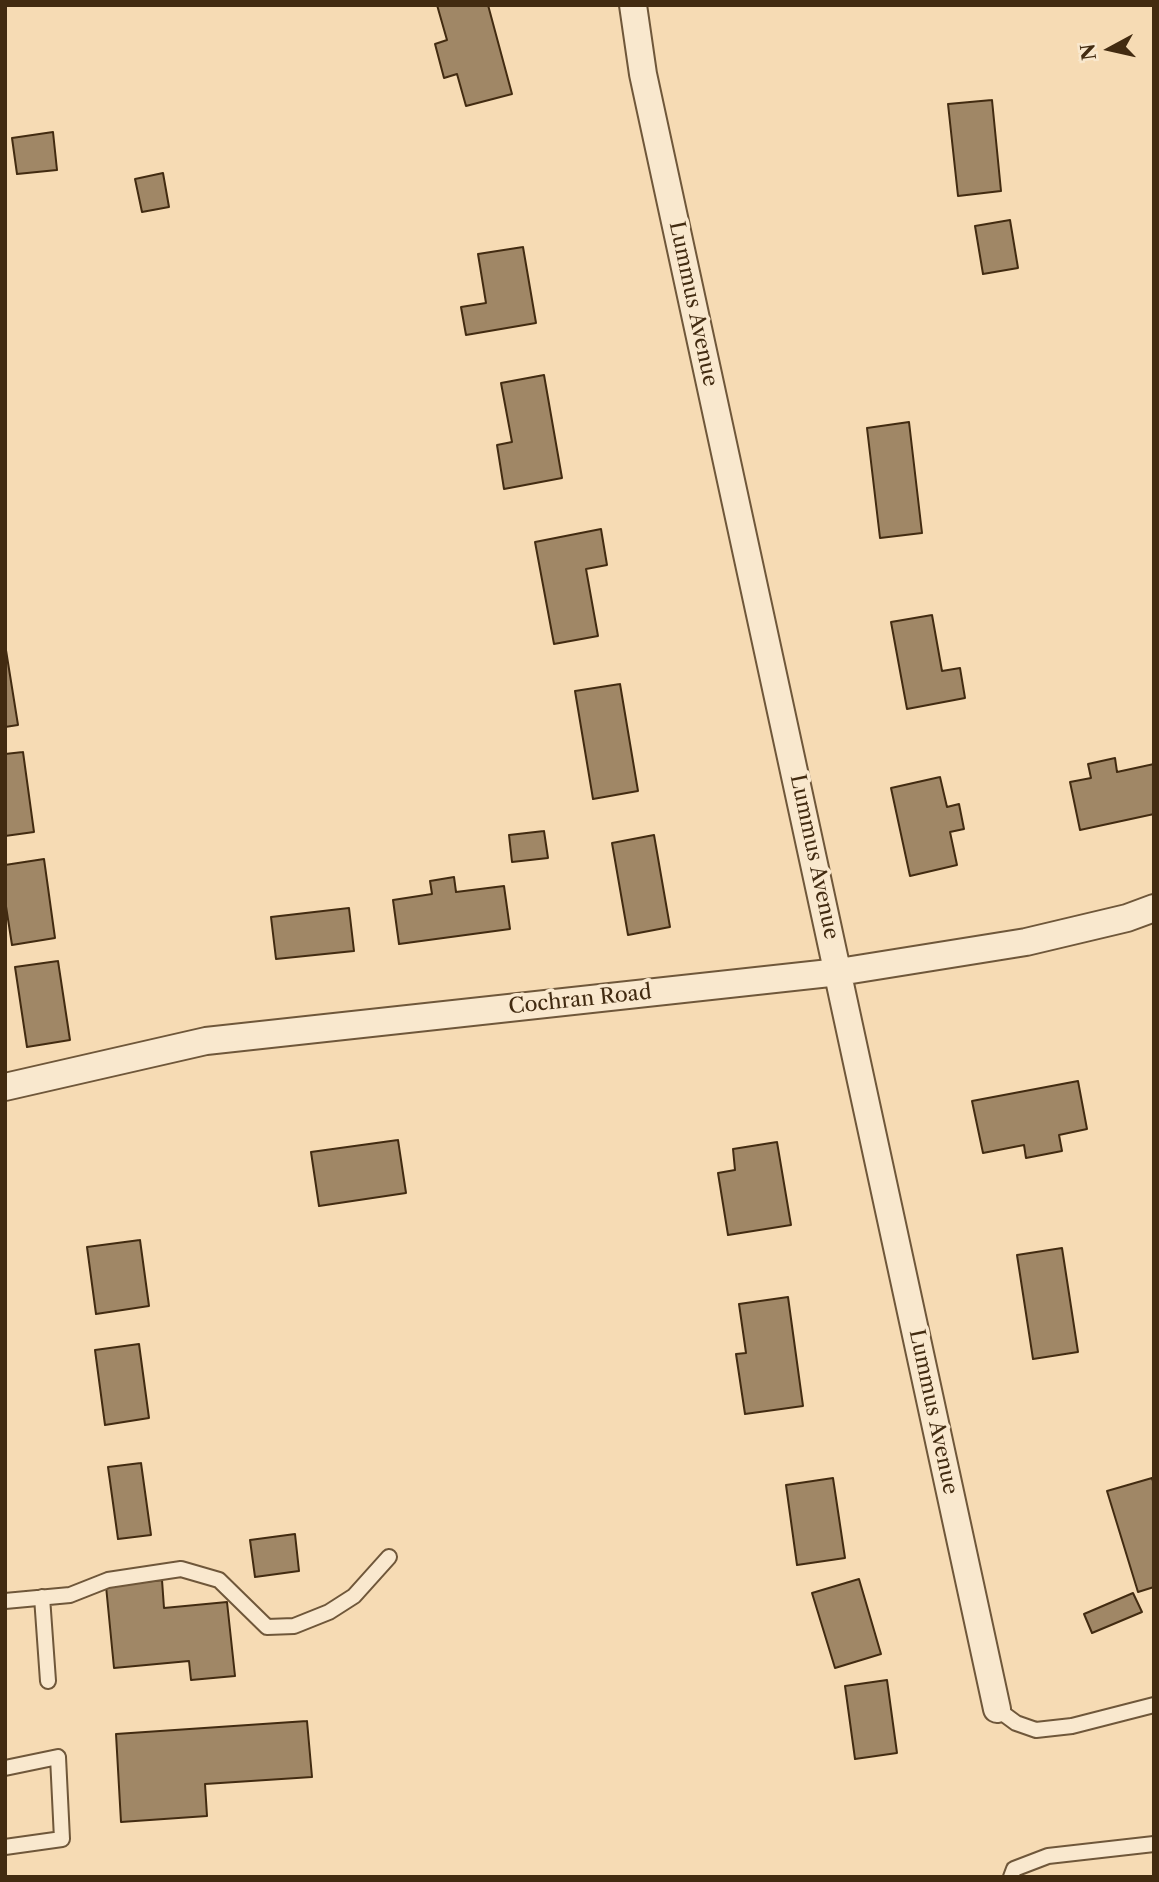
<!DOCTYPE html>
<html>
<head>
<meta charset="utf-8">
<style>
	body { margin:0 }
	#map { position:relative; width:1159px; height:1882px; overflow:hidden; background:#f6dbb4; font-family:"Libre Caslon Text",serif }
	canvas { display:block }
	.frame { position:absolute; inset:0; border:7px solid #422b11; pointer-events:none }
	.north { position:absolute; left:1075px; top:14px; width:70px; height:70px; -webkit-text-stroke:5px #f9e8ce; paint-order:stroke; rotate:262deg; font-size:19px; font-weight:700; line-height:28px; text-align:center; color:#422b11 }
	.north::after { content:''; display:block; margin:auto; width:24px; height:32px; background:#422b11; clip-path:polygon(50% 0,100% 100%,50% 72%,0 100%) }
</style>
</head>
<body>
<div id="map">
<canvas width="1159" height="1882"></canvas>
<div class="frame"></div>
<div class="north">N</div>
</div>
<script>
const g = document.querySelector('canvas').getContext('2d');
g.lineJoin = 'round';
function paint(path, color) {
  g.fillStyle = color;
  g.fill(path, 'evenodd');
}
function shape(rows) {
  const path = new Path2D();
  for (const r of rows) {
    path.moveTo(r[0], r[1]);
    for (let i = 2; i < r.length; i += 2) path.lineTo(r[i], r[i + 1]);
  }
  return path;
}
function strokePath(path, color, width, dash) {
  g.strokeStyle = color;
  g.lineWidth = width;
  g.lineCap = dash ? 'butt' : 'round';
  g.setLineDash(dash || []);
  g.stroke(path);
}
function drawText(font, color, halo, rows, align = 'center') {
  g.font = font + ' "Libre Caslon Text",serif';
  g.lineWidth = 7;
  g.setLineDash([]);
  g.textBaseline = 'middle';
  g.strokeStyle = halo;
  g.fillStyle = color;
  for (const [text, x, y, turn = 0] of rows) {
    g.save();
    g.translate(x, y);
    g.rotate((+turn || 0) * Math.PI / 180);
    g.textAlign = isNaN(turn) ? turn : align;
    if (halo) g.strokeText(text, 0, 0);
    g.fillText(text, 0, 0);
    g.restore();
  }
}
const building = shape([
	[437,5,488,5,512,94,466,106,457,74,444,78,435,44,447,40,437,5],
	[992,100,1001,191,958,196,948,104,992,100],
	[53,132,57,170,17,174,12,138,53,132],
	[163,173,169,207,142,212,135,179,163,173],
	[1010,220,1018,268,983,274,975,226,1010,220],
	[523,247,536,323,466,335,461,307,486,303,478,254,523,247],
	[544,375,562,478,504,489,497,445,512,442,501,383,544,375],
	[909,422,922,533,880,538,867,428,909,422],
	[601,529,607,565,586,569,598,636,554,644,535,542,601,529],
	[932,615,942,671,960,668,965,698,907,709,891,622,932,615],
	[5,644,18,725,5,727,5,644],
	[620,684,638,791,593,799,575,691,620,684],
	[23,752,34,832,5,836,5,754,23,752],
	[1115,758,1117,772,1154,764,1154,814,1080,830,1070,782,1091,778,1088,764,1115,758],
	[940,777,947,807,959,804,964,829,950,832,957,865,910,876,891,788,940,777],
	[544,831,548,858,512,862,509,835,544,831],
	[654,835,670,927,628,935,612,843,654,835],
	[44,859,55,938,12,945,5,900,5,865,44,859],
	[454,877,456,892,504,886,510,929,399,944,393,900,432,894,430,881,454,877],
	[349,908,354,951,276,959,271,917,349,908],
	[58,961,70,1040,27,1047,15,967,58,961],
	[1078,1081,1087,1129,1059,1135,1062,1151,1026,1158,1024,1145,983,1153,972,1101,1078,1081],
	[398,1140,406,1193,319,1206,311,1152,398,1140],
	[777,1142,791,1225,728,1235,718,1173,735,1170,733,1149,777,1142],
	[140,1240,149,1306,96,1314,87,1247,140,1240],
	[1062,1248,1078,1352,1033,1359,1017,1255,1062,1248],
	[788,1297,803,1406,745,1414,736,1354,746,1353,739,1304,788,1297],
	[139,1344,149,1418,105,1425,95,1350,139,1344],
	[141,1463,151,1535,118,1539,108,1467,141,1463],
	[833,1478,845,1558,797,1565,786,1485,833,1478],
	[1152,1478,1154,1485,1154,1587,1138,1592,1107,1491,1152,1478],
	[295,1534,299,1571,255,1577,250,1540,295,1534],
	[859,1579,881,1654,835,1668,812,1593,859,1579],
	[162,1580,164,1608,227,1602,235,1676,191,1680,189,1661,114,1668,106,1586,162,1580],
	[1133,1593,1142,1612,1092,1633,1084,1614,1133,1593],
	[887,1680,897,1753,855,1759,845,1686,887,1680],
	[307,1721,312,1777,205,1784,207,1816,121,1822,116,1734,307,1721]
]);
const service = shape([
	[42,1597,48,1681],
	[5,1601,70,1595,108,1580,181,1569,219,1580,267,1627,294,1626,329,1612,354,1596,389,1557],
	[997,1709,1016,1723,1036,1730,1072,1726,1154,1705],
	[5,1768,58,1757,62,1839,5,1847],
	[1011,1877,1014,1869,1048,1856,1154,1844]
]);
const minor = shape([
	[633,5,643,74,997,1709],
	[5,1087,206,1041,839,972,1026,942,1127,918,1154,908]
]);
const streetNames = [
	["Lummus Avenue",693,304,78],
	["Lummus Avenue",814,857,78],
	["Cochran Road",580,1000,-6],
	["Lummus Avenue",933,1412,78]
];
paint(building, '#a08766');
strokePath(building, '#422b11', 2);
strokePath(service, '#6f573a', 18);
strokePath(minor, '#6f573a', 30);
strokePath(service, '#f9e8ce', 14);
strokePath(minor, '#f9e8ce', 26);
drawText('21px', '#422b11', '#f9e8ce', streetNames);
</script>
</body>
</html>
